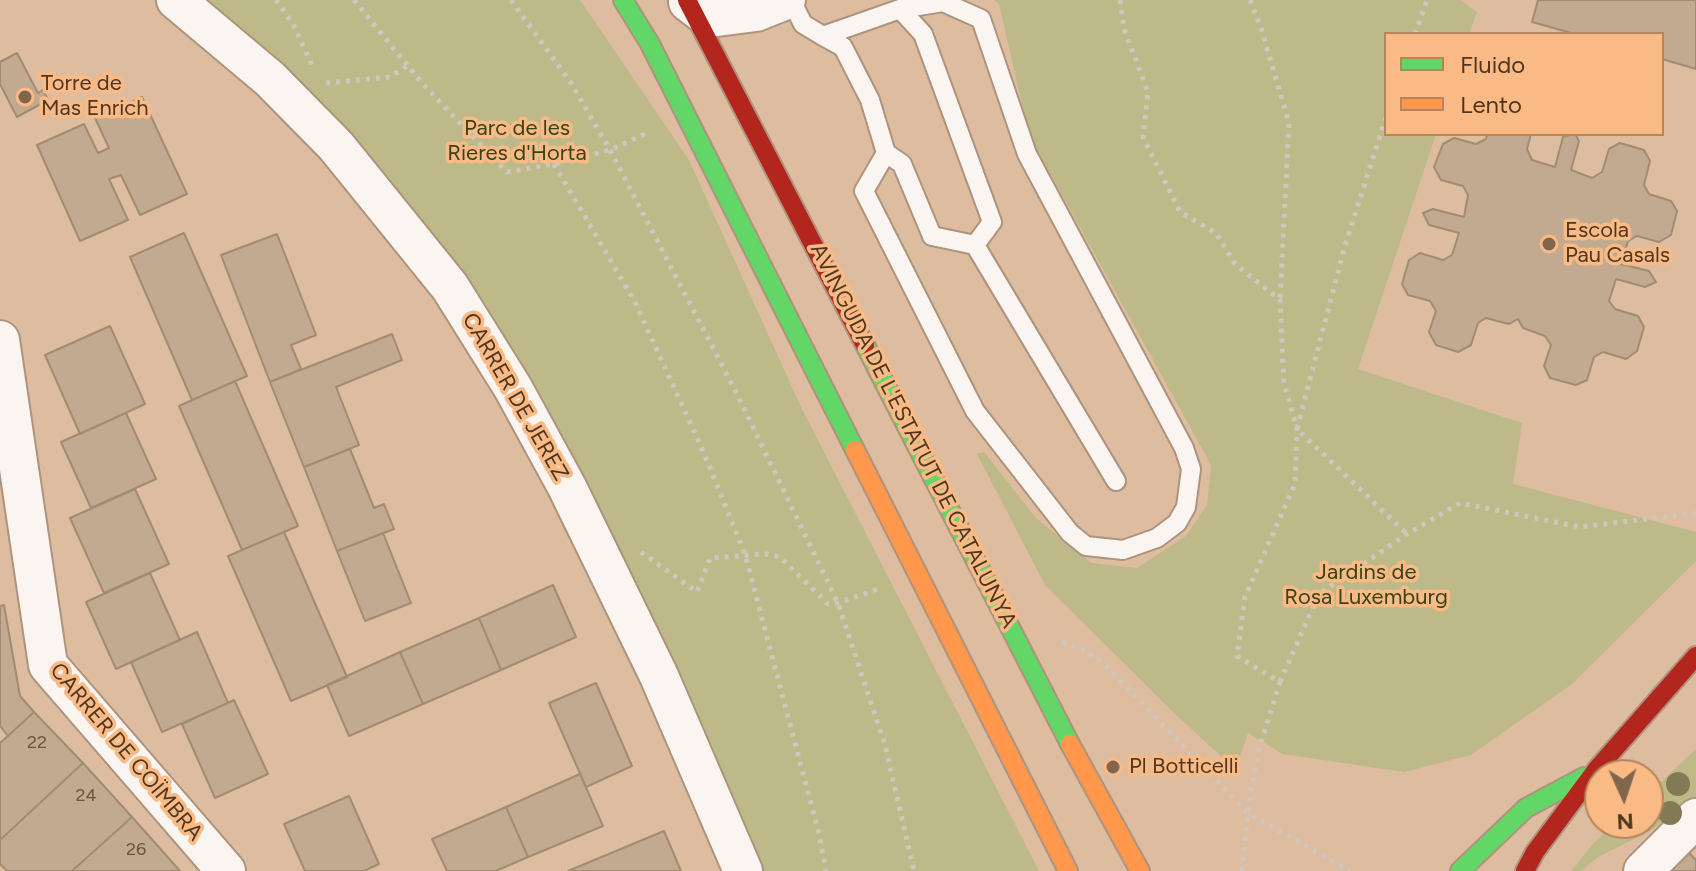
<!DOCTYPE html>
<html>
<head>
<meta charset="utf-8">
<style>
	body { margin:0 }
	#map { position:relative; width:1696px; height:871px; overflow:hidden; background:#debca0; font-family:Figtree,sans-serif }
	canvas { display:block }
	.legend { position:absolute; left:1384px; top:32px; width:280px; height:104px; box-sizing:border-box; background:#f9ba85; border:2px solid #b5855d; margin:0; padding:10px 14px; list-style:none; font-size:24px; color:#4f3620 }
	.legend li { display:flex; align-items:center; gap:16px; height:40px }
	.legend b { width:40px; border:2px solid #b5855d }
	.north { position:absolute; left:1584px; top:759px; width:80px; height:80px; box-sizing:border-box; background:#f9ba85; border:2px solid #b5855d; border-radius:50%; rotate:177deg; font-size:22px; font-weight:700; line-height:32px; text-align:center; color:#4f3620 }
	.north::after { content:''; display:block; margin:auto; width:28px; height:36px; background:#81654d; clip-path:polygon(50% 0,100% 100%,50% 72%,0 100%) }
</style>
</head>
<body>
<div id="map">
<canvas width="1696" height="871"></canvas>
<ul class="legend">
<li><b style="height:10px;background:#63d668"></b>Fluido</li>
<li><b style="height:10px;background:#ff974d"></b>Lento</li>
</ul>
<div class="north">N</div>
</div>
<script>
const g = document.querySelector('canvas').getContext('2d');
g.lineJoin = 'round';
function paint(path, color) {
  g.fillStyle = color;
  g.fill(path, 'evenodd');
}
function shape(rows) {
  const path = new Path2D();
  for (const r of rows) {
    path.moveTo(r[0], r[1]);
    for (let i = 2; i < r.length; i += 2) path.lineTo(r[i], r[i + 1]);
  }
  return path;
}
function strokePath(path, color, width, dash) {
  g.strokeStyle = color;
  g.lineWidth = width;
  g.lineCap = dash ? 'butt' : 'round';
  g.setLineDash(dash || []);
  g.stroke(path);
}
function drawText(font, color, halo, rows, align = 'center') {
  g.font = font + ' Figtree,sans-serif';
  g.lineWidth = 7;
  g.setLineDash([]);
  g.textBaseline = 'middle';
  g.strokeStyle = halo;
  g.fillStyle = color;
  for (const [text, x, y, turn = 0] of rows) {
    g.save();
    g.translate(x, y);
    g.rotate((+turn || 0) * Math.PI / 180);
    g.textAlign = isNaN(turn) ? turn : align;
    if (halo) g.strokeText(text, 0, 0);
    g.fillText(text, 0, 0);
    g.restore();
  }
}
const green = shape([
	[196,0,580,0,689,160,802,409,1039,871,757,871,474,301],
	[994,0,1460,0,1477,12,1469,34,1386,34,1386,134,1436,134,1358,369,1522,423,1513,484,1696,532,1696,561,1572,684,1471,755,1404,772,1283,754,1248,733,1236,770,1174,713,1045,585,977,454,984,452,1036,518,1092,563,1137,568,1186,536,1207,505,1211,465,1029,135,999,4],
	[1696,749,1696,800,1650,831,1598,857,1581,871,1571,871,1591,846,1614,823,1648,823,1648,794]
]);
const building = shape([
	[1538,0,1696,0,1696,69,1662,59,1662,34,1575,34,1532,22,1538,0],
	[17,53,38,93,43,90,48,100,17,117,0,84,0,62,17,53],
	[142,97,187,194,140,215,121,175,109,179,128,220,80,241,37,145,84,124,98,153,109,148,95,118,142,97],
	[1487,134,1531,134,1527,149,1532,160,1555,167,1563,137,1575,134,1579,141,1571,170,1592,178,1602,172,1609,149,1620,143,1644,150,1650,161,1644,185,1649,194,1671,201,1677,211,1671,235,1659,242,1637,236,1628,241,1621,264,1649,271,1656,282,1645,287,1616,279,1609,301,1615,309,1638,316,1644,327,1637,351,1626,359,1603,352,1594,357,1587,380,1576,385,1550,378,1544,366,1551,345,1545,336,1523,328,1518,319,1509,324,1486,318,1478,323,1471,345,1458,352,1436,345,1429,332,1436,311,1430,301,1408,295,1402,284,1409,260,1420,253,1443,260,1452,255,1459,233,1429,225,1423,213,1433,209,1464,217,1468,195,1463,186,1441,180,1434,167,1443,144,1454,138,1476,144,1486,139,1487,134],
	[184,233,247,376,192,400,130,257,184,233],
	[277,234,316,335,291,345,301,369,270,382,221,255,277,234],
	[110,326,145,404,80,434,45,355,110,326],
	[392,334,402,360,336,387,359,445,304,467,270,382,392,334],
	[235,381,298,526,242,550,179,406,235,381],
	[126,413,156,479,91,508,61,442,126,413],
	[350,449,374,508,384,504,394,529,337,551,304,467,350,449],
	[135,489,169,564,104,593,70,518,135,489],
	[284,532,347,677,291,701,228,556,284,532],
	[383,533,411,603,365,621,337,551,383,533],
	[150,573,180,640,116,669,86,602,150,573],
	[553,585,576,637,501,670,479,618,553,585],
	[4,605,20,696,34,712,8,736,0,726,0,606,4,605],
	[479,618,501,670,423,704,400,652,479,618],
	[197,632,228,703,162,732,131,662,197,632],
	[400,652,423,704,349,736,327,685,400,652],
	[596,683,632,766,586,787,549,703,596,683],
	[234,700,268,774,215,798,182,724,234,700],
	[34,712,83,763,0,840,0,743,34,712],
	[83,763,132,817,72,871,7,871,0,864,0,840,83,763],
	[580,774,603,826,528,857,506,807,580,774],
	[349,796,379,864,364,871,305,871,284,824,349,796],
	[506,807,528,857,496,871,447,871,432,839,506,807],
	[132,817,180,871,72,871,132,817],
	[664,831,681,871,568,871,664,831],
	[1686,850,1696,860,1696,871,1664,871,1686,850]
]);
const path = shape([
	[276,0,293,24,314,69],
	[354,0,421,82,507,172,554,164,610,150,647,133],
	[511,0,571,83,610,150,738,396,838,603,885,745,914,871],
	[1120,0,1124,29,1148,92,1143,137,1180,212,1216,233,1235,264,1280,300,1284,384,1297,429,1295,484,1245,597,1237,656,1280,682,1261,742,1251,788,1242,871],
	[1250,0,1261,28,1289,123,1280,299],
	[1415,34,1427,0],
	[326,83,390,77,407,66],
	[1386,117,1344,249,1297,429,1407,534],
	[554,164,635,302,703,451,745,554,819,834,826,871],
	[641,552,697,592,710,558,767,554,780,557,828,604,838,603,878,589],
	[1062,642,1081,649,1102,662,1248,813,1350,871],
	[1280,682,1319,594,1407,534,1460,503,1580,527,1696,513]
]);
const lane = shape([
	[791,0,803,24,823,36,843,47,870,100,886,153,864,191,975,411,1070,533,1086,546,1123,550,1157,538,1177,523,1186,507,1191,469,1184,448,1027,154,981,19,943,2,900,9,823,36],
	[886,153,902,164,932,236,975,245,992,222,923,34,900,9],
	[975,245,1116,481]
]);
const street = shape([
	[176,0,270,79,336,146,450,287,513,388,567,487,659,676,743,871],
	[688,2,701,12,717,17,756,12,786,0],
	[0,340,48,665,226,871],
	[1643,871,1696,818]
]);
const fast = shape([
	[623,0,650,44,855,450],
	[865,345,1070,744],
	[1460,871,1526,808,1584,777]
]);
const slow = shape([
	[855,450,1068,871],
	[1070,744,1140,871]
]);
const jam = shape([
	[687,0,865,345],
	[1525,871,1535,852,1596,770,1696,656]
]);
const trees = [
	[1678,784],
	[1670,813]
];
const markers = [
	[25,97,8,"#81654d"],
	[1549,244,8,"#81654d"],
	[1113,767,8,"#81654d"]
];
const numberNames = [
	["22",37,743],
	["24",86,796],
	["26",136,850]
];
const poiNames = [
	["Torre de",41,84],
	["Mas Enrich",41,109],
	["Escola",1565,231],
	["Pau Casals",1565,256],
	["Pl Botticelli",1129,767]
];
const parkNames = [
	["Parc de les",517,129],
	["Rieres d'Horta",517,154],
	["Jardins de",1366,573],
	["Rosa Luxemburg",1366,598]
];
const streetNames = [
	["CARRER DE JEREZ",515,397,60],
	["AVINGUDA DE L'ESTATUT DE CATALUNYA",913,436,63],
	["CARRER DE COÏMBRA",126,752,50]
];
paint(green, '#beb988');
paint(building, '#c1aa90');
strokePath(building, '#a28c71', 2);
strokePath(lane, '#ae937d', 22);
strokePath(street, '#ae937d', 42);
strokePath(fast, '#ae937d', 22);
strokePath(slow, '#ae937d', 22);
strokePath(jam, '#ae937d', 22);
strokePath(path, '#d0c6be', 5, [4, 6]);
strokePath(lane, '#faf5f1', 18);
strokePath(street, '#faf5f1', 38);
strokePath(fast, '#63d668', 18);
strokePath(slow, '#ff974d', 18);
strokePath(jam, '#b3261e', 18);
g.fillStyle = '#827955';
for (const [x, y] of trees) {
  g.beginPath();
  g.arc(x, y, 12, 0, 2 * Math.PI);
  g.fill();
}
for (const [x, y, r, color] of markers) {
  const dot = new Path2D();
  dot.arc(x, y, r, 0, 2 * Math.PI);
  g.fillStyle = color;
  g.fill(dot);
  strokePath(dot, '#f9ba85', 3);
}
drawText('18px', '#6c533c', null, numberNames);
drawText('22px', '#4f3620', '#f9ba85', poiNames, 'left');
drawText('22px', '#374217', '#f9ba85', parkNames);
drawText('22px', '#4f3620', '#f9ba85', streetNames);
</script>
</body>
</html>
